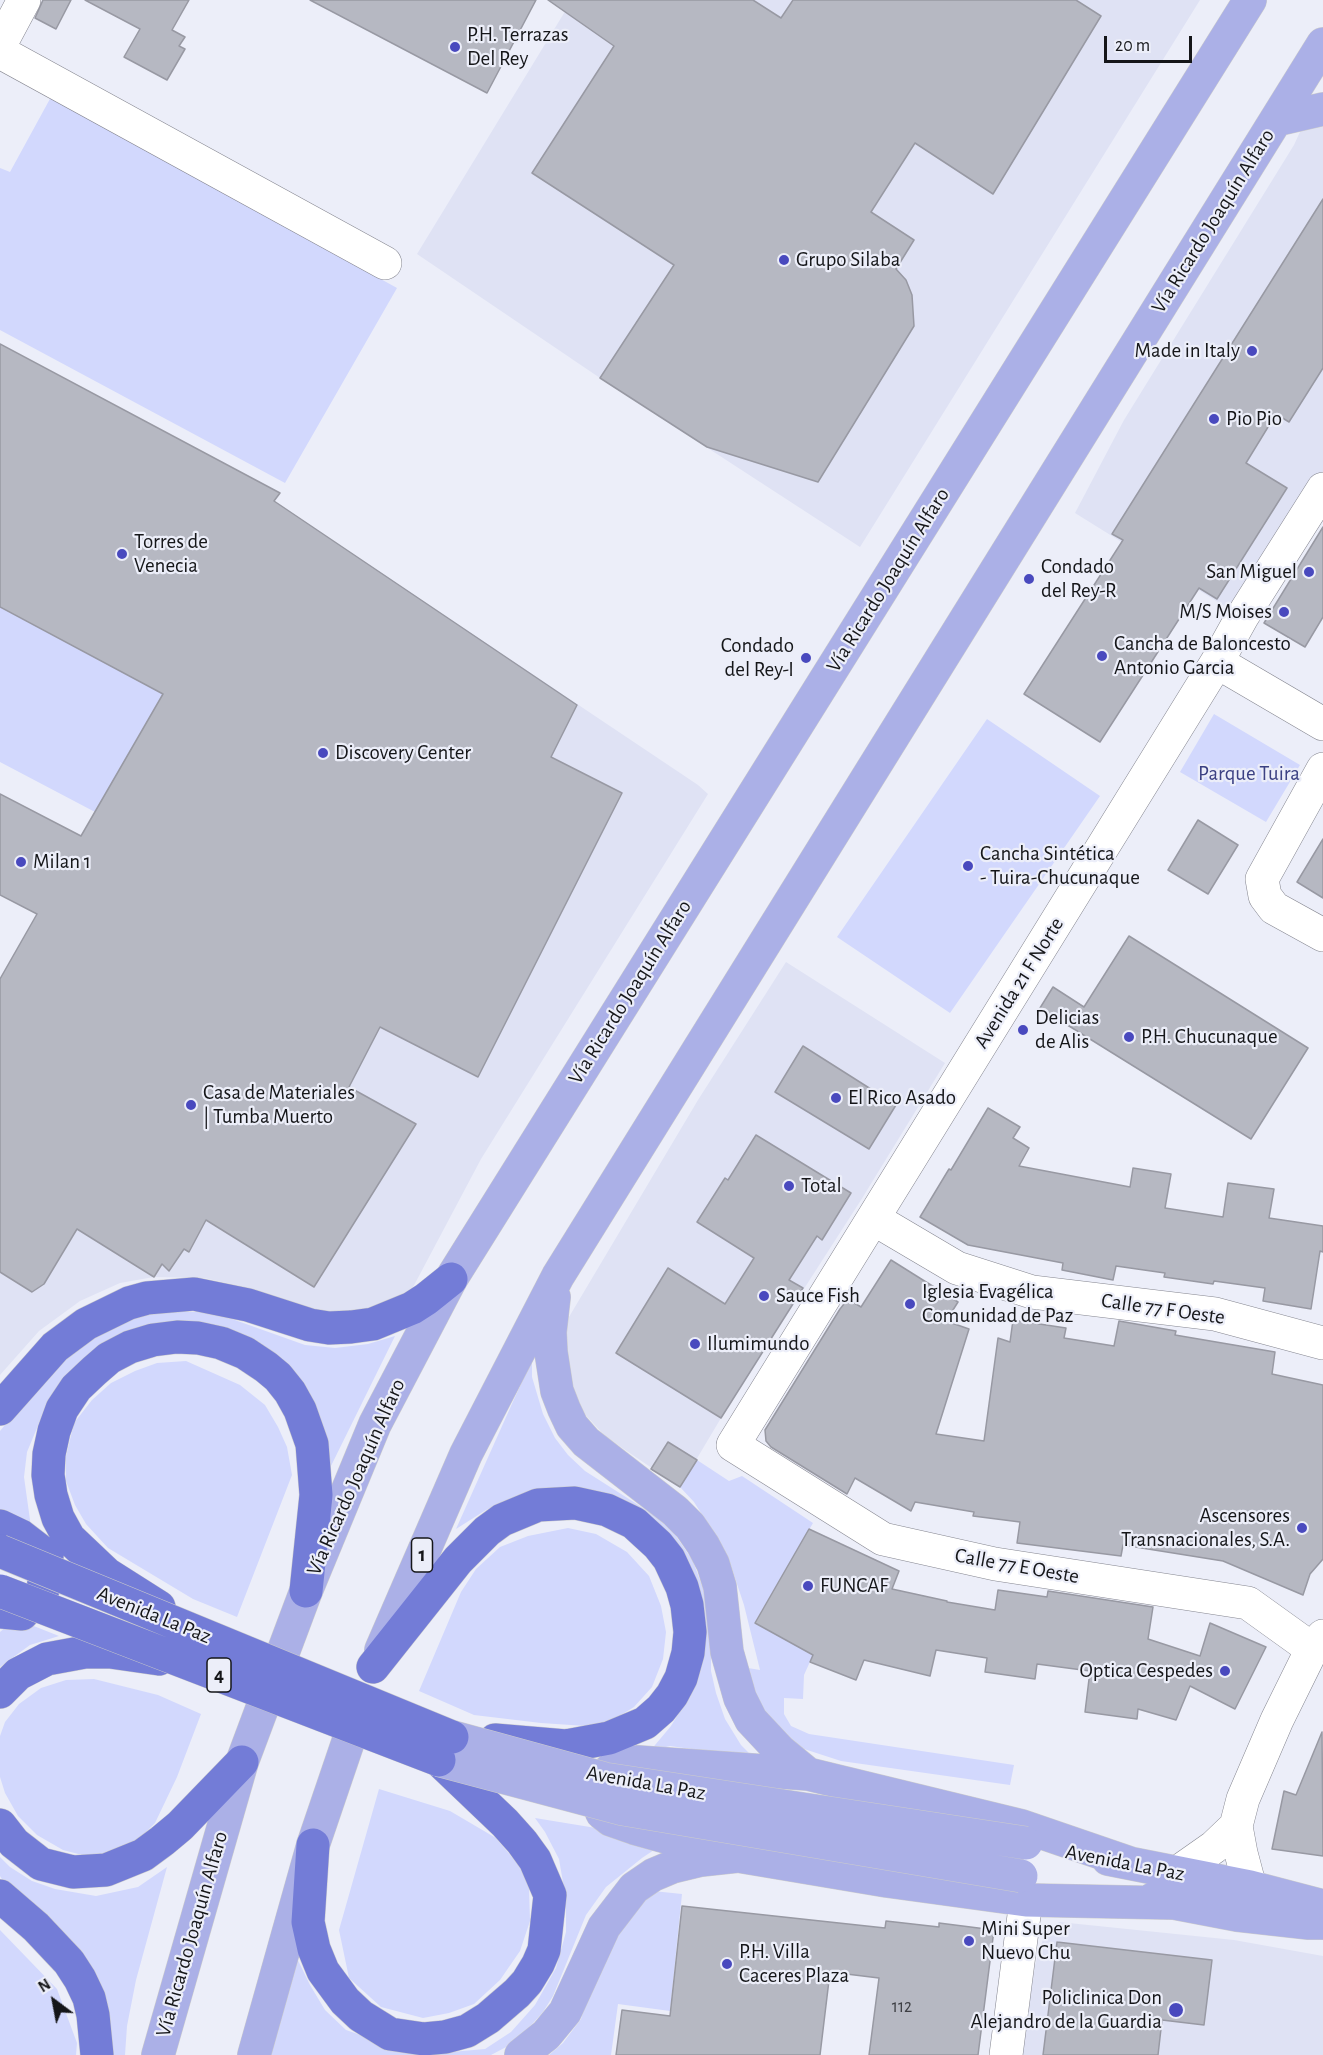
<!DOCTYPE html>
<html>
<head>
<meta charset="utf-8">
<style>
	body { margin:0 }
	#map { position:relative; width:1323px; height:2055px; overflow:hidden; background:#eceef9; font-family:"Alegreya Sans",sans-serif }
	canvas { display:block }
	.north { position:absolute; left:24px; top:1971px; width:60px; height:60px; -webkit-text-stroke:4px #eceef9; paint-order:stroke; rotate:328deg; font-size:16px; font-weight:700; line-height:24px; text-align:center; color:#151619 }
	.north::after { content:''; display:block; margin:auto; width:21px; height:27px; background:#151619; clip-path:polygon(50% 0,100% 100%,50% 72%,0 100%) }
	.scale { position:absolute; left:1104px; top:36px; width:88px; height:27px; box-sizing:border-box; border:3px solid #151619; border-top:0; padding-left:8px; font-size:18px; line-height:21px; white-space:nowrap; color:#151619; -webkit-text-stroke:4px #eceef9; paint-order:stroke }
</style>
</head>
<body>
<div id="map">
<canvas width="1323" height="2055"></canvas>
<div class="north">N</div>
<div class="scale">20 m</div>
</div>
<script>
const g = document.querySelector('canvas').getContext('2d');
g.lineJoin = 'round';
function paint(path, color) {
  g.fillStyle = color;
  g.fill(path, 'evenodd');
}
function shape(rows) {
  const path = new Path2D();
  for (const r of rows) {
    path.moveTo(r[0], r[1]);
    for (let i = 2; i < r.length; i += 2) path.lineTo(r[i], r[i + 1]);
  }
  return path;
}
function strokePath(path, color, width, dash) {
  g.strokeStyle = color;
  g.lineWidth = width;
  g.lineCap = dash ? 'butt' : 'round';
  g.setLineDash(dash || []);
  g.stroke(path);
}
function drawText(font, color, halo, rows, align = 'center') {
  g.font = font + ' "Alegreya Sans",sans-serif';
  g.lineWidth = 4.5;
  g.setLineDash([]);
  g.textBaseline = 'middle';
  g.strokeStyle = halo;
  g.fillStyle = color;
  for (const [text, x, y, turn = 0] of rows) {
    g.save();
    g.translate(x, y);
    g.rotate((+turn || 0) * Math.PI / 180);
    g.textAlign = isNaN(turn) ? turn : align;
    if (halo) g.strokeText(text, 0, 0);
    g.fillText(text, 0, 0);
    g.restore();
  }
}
const built = shape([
	[572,0,1200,0,860,547,600,378,417,254],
	[1323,109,1323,489,1242,617,1075,513,1124,420,1294,145,1309,112],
	[274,501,698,785,708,794,481,1159,411,1291,399,1299,343,1317,285,1305,253,1289,204,1278,154,1277,120,1283,80,1301,39,1331,0,1375,0,979],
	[786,962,945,1063,861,1200,721,1418,680,1487,606,1437,579,1408,569,1381,566,1322,698,1100],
	[1059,1922,1234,1940,1323,1956,1323,2055,1022,2055,1035,1965,1044,1936]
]);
const green = shape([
	[51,97,397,288,285,483,0,330,0,168,10,172],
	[0,607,163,694,95,812,0,762],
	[1214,714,1300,765,1266,822,1180,772],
	[987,719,1100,796,950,1013,837,937],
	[171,1312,200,1312,232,1319,305,1345,335,1348,368,1344,395,1336,329,1470,321,1432,205,1329,47,1404,27,1452,24,1477,31,1527,0,1514,0,1431,49,1372,76,1345,121,1322,147,1315],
	[532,1359,532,1377,543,1414,555,1438,568,1455,585,1471,654,1515,674,1533,693,1561,704,1591,711,1646,711,1671,716,1693,725,1719,741,1745,754,1758,670,1746,650,1751,671,1726,686,1701,667,1539,511,1499,486,1510,456,1529],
	[186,1361,240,1385,265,1405,278,1427,287,1447,292,1475,237,1617,193,1599,108,1548,86,1524,75,1505,66,1481,66,1456,74,1423,92,1400,111,1383,135,1371,157,1363],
	[697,1460,729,1481,742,1476,813,1523,755,1622,813,1655,804,1675,803,1699,784,1698,784,1714,791,1726,809,1734,1014,1765,1010,1785,841,1761,801,1748,778,1730,760,1708,748,1668,760,1670,744,1605,731,1566,713,1532,694,1502,680,1487],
	[568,1528,596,1534,627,1552,649,1576,661,1606,666,1632,663,1659,652,1687,634,1707,613,1720,586,1726,541,1723,474,1715,419,1691,461,1592,476,1569,500,1547,528,1536],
	[16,1619,59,1636,30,1645,0,1667,0,1632],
	[94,1679,158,1695,201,1714,177,1777,155,1823,140,1838,114,1852,86,1856,63,1850,37,1835,18,1816,5,1793,0,1777,0,1736,5,1722,19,1704,41,1688,66,1680],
	[379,1789,450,1811,496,1838,522,1869,529,1888,530,1921,520,1951,500,1980,474,2004,449,2013,423,2018,381,2007,349,1978,339,1930],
	[535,1818,669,1840,642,1858,606,1887,586,1915,553,1996,543,2012,527,2030,510,2045,491,2055,261,2055,292,1948,310,1985,325,2010,346,2030,375,2040,451,2052,485,2049,511,2032,535,2005,556,1968,566,1932,566,1900,559,1859,545,1832],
	[0,1857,10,1867,32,1881,55,1889,96,1896,138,1887,167,1867,136,1980,127,2026,125,2055,110,2055,0,1876],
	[653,1891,682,1894,670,2011,618,2004,611,2055,549,2055,563,2043,581,2019,590,1979,608,1939],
	[0,1930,57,1989,77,2043,76,2055,0,2055]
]);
const building = shape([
	[43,0,71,0,56,29,35,18,43,0],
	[85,0,189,0,172,30,185,37,179,46,185,49,167,80,124,57,140,29,85,0],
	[310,0,536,0,487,93,310,0],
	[548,0,753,0,781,18,793,0,1076,0,1101,16,993,194,915,143,871,212,914,240,896,269,906,280,912,295,914,326,818,482,707,447,600,378,674,265,532,173,614,46,548,0],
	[1323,199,1323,368,1289,422,1276,414,1246,463,1287,488,1217,599,1199,588,1100,742,1024,694,1123,540,1112,534,1323,199],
	[0,344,280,493,274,501,577,705,551,757,622,793,478,1077,380,1027,349,1087,416,1124,314,1287,206,1220,189,1252,184,1249,169,1271,162,1264,154,1277,77,1229,44,1284,32,1292,0,1272,0,979,37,914,0,895,0,794,81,836,163,694,0,607,0,344],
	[1323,527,1323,617,1305,647,1264,623,1323,527],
	[1198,820,1238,845,1208,894,1168,870,1198,820],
	[1323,839,1323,898,1297,882,1323,839],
	[1129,936,1308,1048,1251,1139,1040,1008,1053,987,1084,1007,1129,936],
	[803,1046,896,1105,869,1149,775,1092,803,1046],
	[988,1108,1020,1127,1013,1138,1029,1148,1019,1166,1130,1187,1133,1168,1171,1174,1165,1208,1223,1217,1228,1183,1274,1189,1269,1218,1323,1226,1323,1252,1320,1251,1311,1309,1263,1301,1265,1288,1214,1281,1213,1284,1164,1277,1165,1273,1116,1266,1113,1280,1062,1270,1063,1263,968,1245,920,1217,949,1169,951,1170,988,1108],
	[756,1135,851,1193,822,1240,817,1236,789,1280,803,1288,721,1418,616,1353,668,1268,725,1304,754,1258,697,1222,725,1178,728,1180,756,1135],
	[891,1260,958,1302,946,1321,969,1329,936,1434,984,1441,998,1338,1010,1342,1013,1320,1066,1328,1064,1338,1114,1346,1119,1321,1176,1331,1175,1335,1275,1352,1272,1374,1323,1385,1323,1559,1310,1574,1303,1595,1223,1561,1123,1545,1121,1556,1017,1543,1020,1522,973,1516,974,1512,915,1502,911,1511,855,1478,847,1494,771,1447,766,1441,765,1430,840,1309,848,1299,861,1307,891,1260],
	[668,1442,697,1460,680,1487,651,1469,668,1442],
	[809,1529,899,1571,892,1589,947,1601,947,1602,995,1610,998,1590,1047,1597,1048,1591,1153,1607,1148,1639,1200,1656,1210,1623,1266,1647,1235,1709,1190,1686,1176,1720,1138,1709,1137,1719,1085,1712,1090,1671,1037,1664,1035,1679,985,1672,987,1658,936,1650,930,1676,864,1660,856,1680,810,1662,813,1655,755,1623,809,1529],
	[1322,1732,1323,1856,1272,1849,1284,1791,1296,1795,1322,1732],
	[682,1906,885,1928,886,1921,939,1927,939,1923,994,1930,978,2055,869,2055,879,1978,830,1972,820,2055,616,2055,622,2010,670,2016,682,1906],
	[1057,1942,1212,1960,1204,2025,1162,2020,1158,2055,1043,2055,1057,1942]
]);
const minor = shape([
	[0,45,24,0],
	[0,52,385,263],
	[1217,662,1323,724],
	[1323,769,1262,879,1265,896,1274,908,1323,935],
	[874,1219,957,1268,1032,1292,1215,1314,1323,1343],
	[1312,1649,1248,1603,995,1564,883,1539,733,1445,1217,662,1242,617,1323,489],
	[1177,1873,1214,1847,1236,1826],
	[1250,1887,1241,1853,1236,1826,1243,1799,1277,1720,1312,1649,1323,1636],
	[1006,2055,1026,1900]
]);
const major = shape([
	[1276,120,1323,109],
	[554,1297,550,1332,551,1352,557,1391,564,1409,572,1426,586,1442,675,1511,690,1526,703,1545,713,1564,720,1587,727,1652,740,1698,751,1720,780,1751,808,1774,1022,1826,1130,1863],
	[381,1650,466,1454,558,1276,1323,44],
	[724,1853,634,1828,611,1820,602,1813,598,1802,608,1772,617,1764,638,1762,808,1774],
	[1108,1859,1250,1887,1323,1906],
	[1153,1899,1237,1915,1309,1923,1323,1923],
	[158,2055,242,1762,306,1591,375,1424,451,1279,1250,0],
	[254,2055,313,1845,362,1701],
	[521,2055,546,2035,565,2012,604,1927,634,1888,653,1875,672,1867,701,1860,738,1856,887,1881,1026,1900,1173,1903]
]);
const highway = shape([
	[0,1409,55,1347,86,1324,129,1303,147,1298,194,1294,248,1305,310,1325,329,1328,351,1327,373,1324,412,1308,426,1299,451,1279],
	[0,1526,21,1536,47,1556,43,1590,22,1614,0,1612],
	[159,1607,107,1574,69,1538,58,1518,51,1495,48,1475,49,1454,54,1431,62,1409,76,1388,94,1371,109,1358,130,1347,153,1340,177,1337,198,1338,221,1343,245,1353,266,1367,278,1377,290,1392,300,1410,312,1444,316,1495,306,1591],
	[373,1667,458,1560,487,1531,502,1520,538,1505,575,1503,607,1510,634,1523,658,1545,669,1559,682,1587,687,1605,690,1632,688,1653,681,1678,672,1695,661,1709,645,1723,609,1738,566,1746,495,1740],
	[0,1692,18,1674,47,1659,85,1652,110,1652,159,1659],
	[0,1825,14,1843,41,1864,73,1872,106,1870,143,1855,162,1841,180,1826,242,1762],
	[313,1845,308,1922,314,1949,323,1971,345,2001,361,2016,390,2034,424,2039,445,2037,467,2031,488,2018,517,1993,527,1982,538,1964,544,1950,550,1895,535,1860,522,1842,505,1823,439,1760],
	[0,1896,36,1927,69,1962,80,1979,89,1998,93,2015,97,2055]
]);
const majorBridge = shape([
	[452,1737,605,1779,1026,1843],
	[439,1760,623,1809,1021,1876]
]);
const highwayBridge = shape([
	[0,1551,452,1737],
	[0,1591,439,1760]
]);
const markers = [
	[455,47,6,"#4949be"],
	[784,260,6,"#4949be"],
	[1252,351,6,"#4949be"],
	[1214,419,6,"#4949be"],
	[122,554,6,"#4949be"],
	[1309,572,6,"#4949be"],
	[1029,579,6,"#4949be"],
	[1284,612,6,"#4949be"],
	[1102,656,6,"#4949be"],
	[806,658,6,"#4949be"],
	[323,753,6,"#4949be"],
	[21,862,6,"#4949be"],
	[968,866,6,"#4949be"],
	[1023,1030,6,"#4949be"],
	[1129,1037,6,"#4949be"],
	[836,1098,6,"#4949be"],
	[191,1105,6,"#4949be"],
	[789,1186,6,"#4949be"],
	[764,1296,6,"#4949be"],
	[910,1304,6,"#4949be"],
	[695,1344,6,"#4949be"],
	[1302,1528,6,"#4949be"],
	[808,1586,6,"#4949be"],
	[1225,1671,6,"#4949be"],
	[969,1941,6,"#4949be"],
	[727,1964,6,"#4949be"],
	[1176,2010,8,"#4949be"]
];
const numberNames = [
	["112",902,2007]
];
const shields = [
	[422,1555,21],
	[219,1675,24]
];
const shieldNames = [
	["1",422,1555],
	["4",219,1675]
];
const poiNames = [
	["P.H. Terrazas",467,35],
	["Del Rey",467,59],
	["Grupo Silaba",796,260],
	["Made in Italy",1240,351,"right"],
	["Pio Pio",1226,419],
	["Torres de",134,542],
	["Venecia",134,566],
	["Condado",1041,567],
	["del Rey-R",1041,591],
	["San Miguel",1297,572,"right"],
	["M/S Moises",1272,612,"right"],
	["Cancha de Baloncesto",1114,644],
	["Antonio Garcia",1114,668],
	["Condado",794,646,"right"],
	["del Rey-I",794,670,"right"],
	["Discovery Center",335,753],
	["Cancha Sintética",980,854],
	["- Tuira-Chucunaque",980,878],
	["Milan 1",33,862],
	["Delicias",1035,1018],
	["de Alis",1035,1042],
	["P.H. Chucunaque",1141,1037],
	["Casa de Materiales",203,1093],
	["| Tumba Muerto",203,1117],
	["El Rico Asado",848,1098],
	["Total",801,1186],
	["Iglesia Evagélica",922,1292],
	["Comunidad de Paz",922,1316],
	["Sauce Fish",776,1296],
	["Ilumimundo",707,1344],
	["Ascensores",1290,1516,"right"],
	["Transnacionales, S.A.",1290,1540,"right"],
	["FUNCAF",820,1586],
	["Optica Cespedes",1213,1671,"right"],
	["Mini Super",981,1929],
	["Nuevo Chu",981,1953],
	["P.H. Villa",739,1952],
	["Caceres Plaza",739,1976],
	["Policlinica Don",1162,1998,"right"],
	["Alejandro de la Guardia",1162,2022,"right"]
];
const streetNames = [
	["Vía Ricardo Joaquín Alfaro",1213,221,-58],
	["Vía Ricardo Joaquín Alfaro",888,580,-58],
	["Avenida 21 F Norte",1019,983,-58],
	["Vía Ricardo Joaquín Alfaro",630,992,-58],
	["Calle 77 F Oeste",1163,1309,8],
	["Vía Ricardo Joaquín Alfaro",356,1477,-66],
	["Calle 77 E Oeste",1017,1566,10],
	["Avenida La Paz",154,1615,22],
	["Avenida La Paz",646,1783,10],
	["Avenida La Paz",1125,1863,11],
	["Vía Ricardo Joaquín Alfaro",192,1934,-74]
];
const parkNames = [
	["Parque Tuira",1249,774]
];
paint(built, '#dfe2f4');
paint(green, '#d2d8fd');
paint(building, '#b6b8c2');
strokePath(building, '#9899a3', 1.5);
strokePath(minor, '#858690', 34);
strokePath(major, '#ccc', 34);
strokePath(highway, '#ccc', 34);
strokePath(minor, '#fff', 33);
strokePath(major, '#abb0e7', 33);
strokePath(highway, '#737cd7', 33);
strokePath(majorBridge, '#ccc', 34, []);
strokePath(highwayBridge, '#ccc', 34, []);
strokePath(majorBridge, '#abb0e7', 33);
strokePath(highwayBridge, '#737cd7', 33);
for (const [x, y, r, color] of markers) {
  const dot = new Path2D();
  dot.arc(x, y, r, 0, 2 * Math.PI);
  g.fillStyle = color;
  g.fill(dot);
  strokePath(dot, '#eceef9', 2);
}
drawText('18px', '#3d3e43', null, numberNames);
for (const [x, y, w] of shields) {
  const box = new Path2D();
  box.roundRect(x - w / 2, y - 17, w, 34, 4.5);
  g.fillStyle = '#eceef9';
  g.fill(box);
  strokePath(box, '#151619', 1.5);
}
drawText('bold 20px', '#151619', null, shieldNames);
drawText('21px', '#151619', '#eceef9', poiNames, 'left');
drawText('21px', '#151619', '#eceef9', streetNames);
drawText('21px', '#3c4183', '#eceef9', parkNames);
</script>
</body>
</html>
